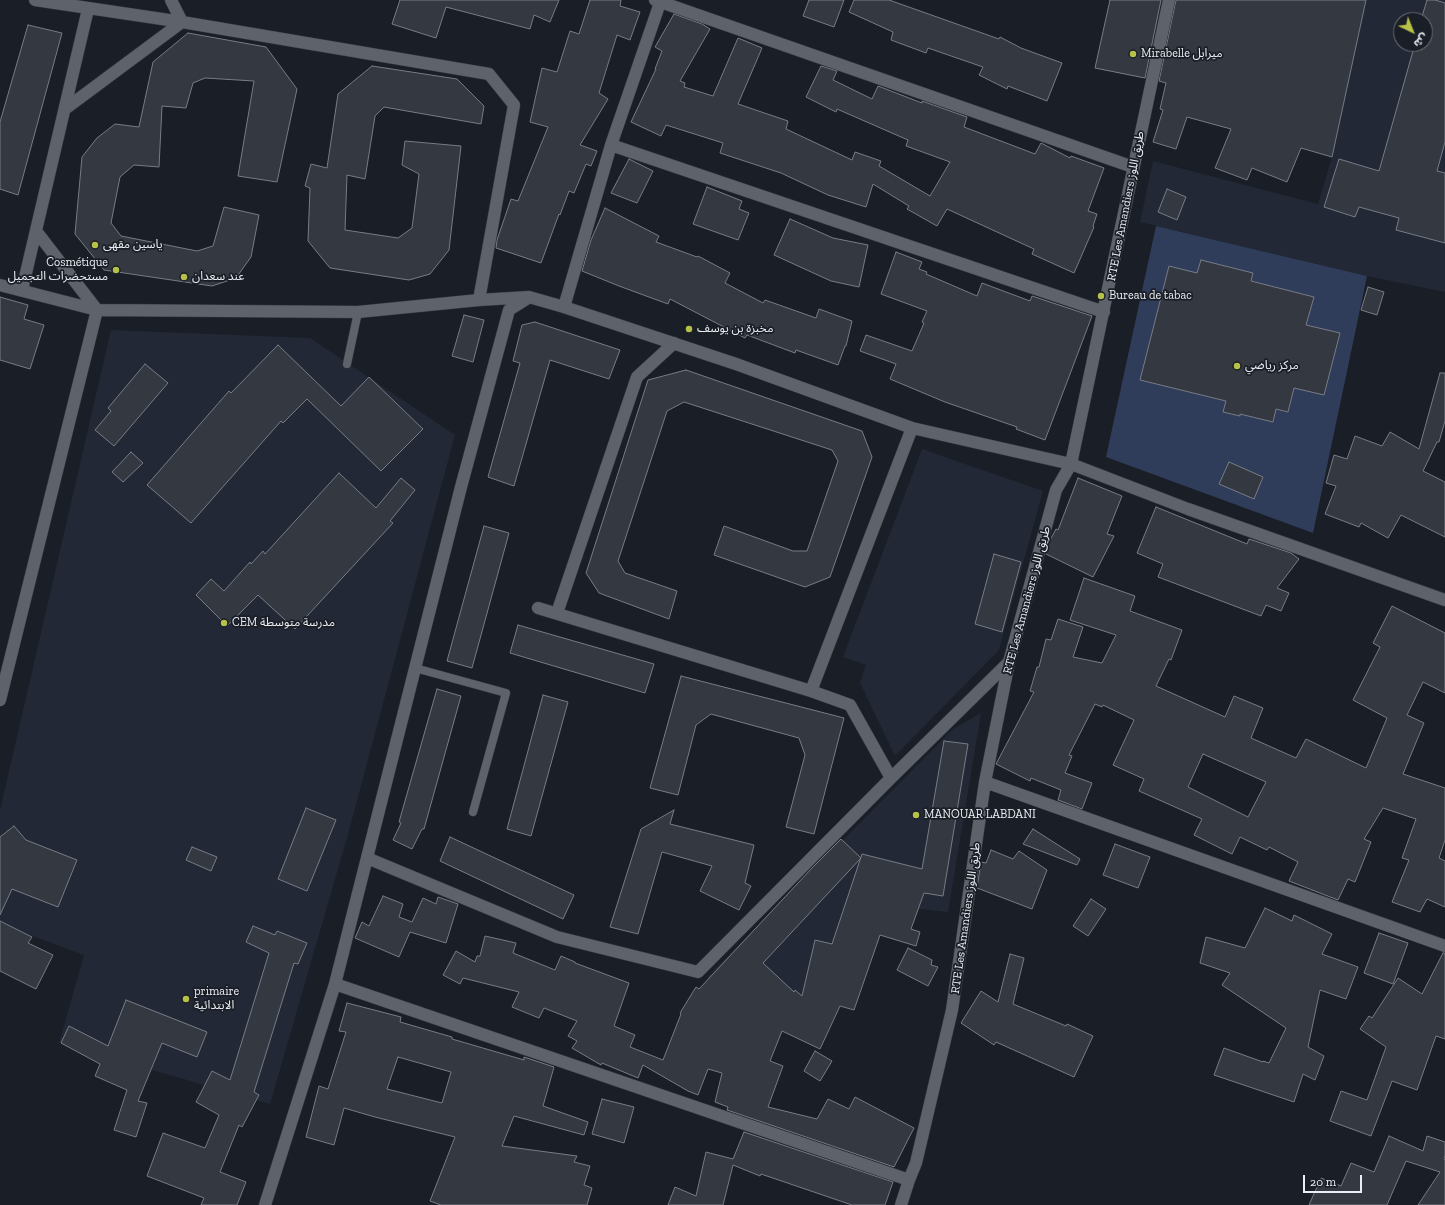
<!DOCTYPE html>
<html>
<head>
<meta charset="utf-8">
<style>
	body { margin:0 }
	#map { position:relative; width:1445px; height:1205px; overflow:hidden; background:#1a1e26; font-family:"Zilla Slab","Noto Sans Arabic",serif }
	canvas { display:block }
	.north { position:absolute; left:1393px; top:12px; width:40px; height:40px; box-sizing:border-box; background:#1a1e26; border:1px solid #6e7178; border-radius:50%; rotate:137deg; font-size:11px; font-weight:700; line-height:16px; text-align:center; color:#ebeef3 }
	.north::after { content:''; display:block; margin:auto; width:14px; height:18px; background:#b6c149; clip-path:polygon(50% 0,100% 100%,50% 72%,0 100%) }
	.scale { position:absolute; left:1303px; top:1175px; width:59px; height:18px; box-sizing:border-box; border:2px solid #ebeef3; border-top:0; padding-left:5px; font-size:12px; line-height:14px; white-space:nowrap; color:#ebeef3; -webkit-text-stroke:3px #1a1e26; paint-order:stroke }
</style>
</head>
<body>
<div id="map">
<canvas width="1445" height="1205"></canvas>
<div class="north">ش</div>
<div class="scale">20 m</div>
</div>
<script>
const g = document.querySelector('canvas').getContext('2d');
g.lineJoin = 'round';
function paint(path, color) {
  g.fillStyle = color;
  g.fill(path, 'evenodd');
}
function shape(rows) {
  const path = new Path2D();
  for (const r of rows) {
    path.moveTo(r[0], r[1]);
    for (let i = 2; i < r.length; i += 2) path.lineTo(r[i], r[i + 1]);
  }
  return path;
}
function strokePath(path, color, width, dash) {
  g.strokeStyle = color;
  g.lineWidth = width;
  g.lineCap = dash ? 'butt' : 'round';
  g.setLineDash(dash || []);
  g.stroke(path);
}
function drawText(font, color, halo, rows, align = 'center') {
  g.font = font + ' "Zilla Slab","Noto Sans Arabic",serif';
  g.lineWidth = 3.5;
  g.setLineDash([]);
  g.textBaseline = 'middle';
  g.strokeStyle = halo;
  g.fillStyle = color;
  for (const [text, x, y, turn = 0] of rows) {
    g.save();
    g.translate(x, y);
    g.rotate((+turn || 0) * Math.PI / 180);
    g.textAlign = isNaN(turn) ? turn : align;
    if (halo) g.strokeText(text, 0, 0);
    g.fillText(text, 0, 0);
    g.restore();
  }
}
const built = shape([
	[1366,0,1445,0,1445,292,1367,276,1140,222,1153,161,1318,204,1332,157],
	[1401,20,1425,20,1425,44,1401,44],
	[111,330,310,338,455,435,347,838,270,1104,59,1043,84,955,0,924,0,810],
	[922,449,1043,491,999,650,895,756,860,683,866,665,843,657],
	[981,713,948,912,856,902,832,1013,757,1025,707,977,953,729]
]);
const green = shape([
	[1156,226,1367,276,1313,533,1106,457]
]);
const building = shape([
	[400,0,559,0,550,22,534,15,530,29,446,7,436,38,392,24,400,0],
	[590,0,621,0,620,6,640,12,630,40,617,35,599,93,608,99,580,145,597,151,591,166,586,164,574,193,569,191,560,215,559,214,541,263,496,248,497,240,511,199,518,201,548,127,530,122,542,68,557,72,570,31,579,34,590,0],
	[809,0,844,0,834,27,803,16,809,0],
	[854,0,889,0,999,39,1000,37,1021,48,1062,63,1047,101,1008,86,1007,89,979,75,983,67,928,48,926,53,891,40,893,32,849,12,854,0],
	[1110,0,1161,0,1145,78,1095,68,1110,0],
	[1176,0,1366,0,1332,157,1301,148,1287,182,1252,168,1247,180,1215,168,1231,129,1187,117,1176,149,1153,142,1163,110,1160,109,1166,83,1159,81,1176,0],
	[1427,0,1435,0,1445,3,1445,142,1437,171,1445,173,1445,243,1396,230,1399,218,1359,207,1355,217,1324,207,1339,159,1379,171,1415,44,1425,44,1425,20,1421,20,1427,0],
	[674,14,702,24,710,29,680,81,685,83,684,87,713,96,738,38,762,48,738,104,788,121,786,129,852,160,855,152,881,161,879,166,930,196,950,162,906,146,908,140,837,109,836,112,806,97,821,66,837,71,833,80,872,99,878,86,922,103,922,101,967,117,964,127,1035,154,1041,143,1070,158,1071,156,1104,168,1088,211,1097,214,1093,226,1094,227,1074,273,1032,254,1034,249,947,209,937,226,907,209,909,206,873,184,866,207,828,195,781,173,720,153,723,143,666,125,661,136,631,122,656,69,655,69,662,51,655,47,674,14],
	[28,25,62,33,18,195,0,189,0,122,28,25],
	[188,33,266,47,297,89,277,182,238,176,254,81,205,78,193,83,186,108,162,106,159,167,134,165,120,177,111,223,121,236,197,251,213,246,224,207,259,215,251,257,236,278,212,286,104,270,75,234,82,157,97,138,115,124,139,127,153,62,188,33],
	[372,66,457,79,484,106,481,124,384,107,375,116,365,179,347,175,345,230,398,238,412,228,419,174,402,165,405,141,461,146,449,250,430,274,409,280,330,268,308,241,310,188,305,186,311,164,327,168,338,94,372,66],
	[629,159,653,171,637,203,611,193,629,159],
	[707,187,742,201,739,209,749,213,738,240,693,224,707,187],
	[1167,189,1186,197,1177,220,1158,212,1167,189],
	[605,208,659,236,656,242,697,257,698,256,730,273,725,283,763,303,765,300,816,318,819,309,852,321,846,346,845,346,838,365,796,350,795,353,747,335,745,338,670,299,668,304,619,286,582,271,591,240,605,208],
	[790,219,833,238,868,245,859,287,831,281,774,255,790,219],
	[896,252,922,262,919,269,927,272,926,274,977,296,982,283,1030,301,1032,296,1092,316,1045,440,1016,429,1017,427,945,402,890,379,896,364,860,351,866,335,912,351,924,323,922,322,927,311,881,294,896,252],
	[1201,260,1253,273,1251,281,1314,297,1306,325,1340,333,1324,395,1294,388,1288,412,1276,409,1273,422,1240,414,1240,416,1223,412,1226,401,1140,380,1169,266,1197,273,1201,260],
	[1368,287,1384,292,1377,315,1361,310,1368,287],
	[0,297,28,305,24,319,44,325,30,369,0,360,0,297],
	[464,315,484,320,473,362,452,356,464,315],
	[535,322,620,350,609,379,550,360,514,486,488,477,520,363,513,361,522,325,535,322],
	[278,345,341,406,369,377,423,429,381,471,307,399,283,423,281,421,191,523,147,485,229,391,231,393,278,345],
	[145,364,168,383,114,446,95,430,111,411,108,408,145,364],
	[686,370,862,431,872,457,830,577,805,587,714,555,724,526,793,551,807,551,838,461,832,450,684,402,667,411,618,561,625,573,677,591,669,619,599,593,586,573,648,380,686,370],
	[1440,373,1445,373,1445,421,1439,442,1437,442,1423,471,1445,482,1445,537,1401,515,1388,538,1361,523,1359,527,1325,514,1336,486,1326,483,1334,455,1347,459,1355,436,1382,446,1390,432,1419,449,1440,373],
	[131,452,143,463,123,482,112,472,131,452],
	[1229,462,1263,477,1254,499,1219,484,1229,462],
	[339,473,376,508,401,478,415,490,390,521,393,523,295,629,258,595,227,626,196,595,211,579,224,591,250,562,251,564,263,551,265,554,339,473],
	[1078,478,1122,496,1107,534,1114,536,1093,577,1046,554,1050,540,1056,529,1058,530,1078,478],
	[1156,507,1247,544,1249,539,1291,553,1299,559,1277,588,1289,593,1281,611,1266,605,1261,616,1158,577,1163,564,1137,553,1156,507],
	[484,526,509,533,472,668,447,661,484,526],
	[994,554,1021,562,1002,632,975,624,994,554],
	[1084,578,1135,596,1130,611,1182,630,1171,660,1169,659,1156,686,1225,717,1234,696,1263,708,1251,738,1296,758,1306,739,1366,768,1387,718,1353,700,1380,647,1373,643,1392,606,1445,633,1445,693,1423,682,1407,715,1424,723,1403,774,1445,788,1445,840,1439,858,1445,861,1445,907,1427,899,1420,912,1392,902,1409,860,1402,858,1416,819,1383,808,1364,839,1371,842,1355,882,1348,879,1338,900,1289,881,1298,862,1269,847,1267,850,1240,837,1232,854,1194,835,1202,819,1139,791,1144,779,1113,765,1134,720,1103,705,1102,707,1095,704,1069,755,1072,756,1065,773,1092,783,1082,809,1058,800,1061,790,1031,778,1030,781,996,764,1034,692,1030,691,1037,667,1039,667,1046,639,1051,640,1058,619,1083,627,1073,657,1102,663,1116,635,1070,620,1084,578],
	[1203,754,1266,782,1248,817,1188,787,1203,754],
	[518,625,654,664,645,693,510,653,518,625],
	[681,676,844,718,814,834,786,827,805,755,799,738,711,714,696,725,678,795,650,788,681,676],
	[437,689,461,696,424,829,422,829,412,849,393,840,401,823,399,822,437,689],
	[543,695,568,702,531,836,507,829,543,695],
	[944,741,968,744,943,896,924,893,911,929,920,932,916,946,880,935,854,1010,840,1006,820,1049,782,1031,770,1061,783,1066,768,1107,817,1119,828,1099,849,1109,855,1097,914,1128,894,1167,727,1110,728,1107,715,1102,722,1073,708,1069,698,1095,688,1091,643,1065,638,1078,602,1063,601,1065,572,1048,577,1041,568,1036,577,1021,544,1008,539,1018,512,1007,519,992,463,978,460,984,443,975,456,951,475,962,477,956,480,956,485,936,516,943,513,953,555,970,561,956,575,962,575,963,629,983,614,1026,635,1035,630,1047,663,1060,681,1014,680,1013,696,987,699,989,812,868,841,839,861,858,763,963,794,992,795,990,802,996,815,940,832,944,862,854,922,869,944,741],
	[306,808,336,820,307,891,278,879,306,808],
	[674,810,670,824,754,845,745,883,751,886,739,910,700,891,712,866,662,852,638,934,610,927,641,829,674,810],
	[14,826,26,840,77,860,58,907,12,889,0,915,0,837,14,826],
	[1033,829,1080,859,1077,865,1023,844,1033,829],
	[450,837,574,895,563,919,440,861,450,837],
	[1115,844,1150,857,1138,888,1103,875,1115,844],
	[192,847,217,857,211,871,186,860,192,847],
	[991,850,1013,859,1019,851,1047,870,1032,909,977,888,981,862,986,863,991,850],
	[383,896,403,904,399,917,412,922,423,898,436,904,438,897,458,904,446,943,410,932,399,957,355,938,362,922,369,926,383,896],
	[1091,899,1106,909,1088,936,1073,926,1091,899],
	[1265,908,1292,921,1294,915,1332,934,1322,954,1358,967,1346,999,1320,990,1308,1047,1324,1056,1315,1080,1303,1074,1294,1102,1214,1075,1224,1048,1263,1062,1263,1061,1269,1063,1286,1028,1222,985,1230,973,1200,963,1206,937,1245,948,1265,908],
	[0,921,32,937,28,943,53,955,36,989,0,971,0,921],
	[253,926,275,935,277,931,307,943,298,964,294,963,254,1092,259,1095,242,1127,239,1125,220,1172,246,1182,237,1205,201,1205,204,1198,147,1176,163,1133,205,1148,219,1115,196,1102,212,1071,230,1080,269,953,246,942,253,926],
	[1379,933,1408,943,1393,984,1364,973,1379,933],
	[908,948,932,960,931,965,938,967,928,986,897,970,908,948],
	[1443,953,1445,953,1445,1039,1436,1036,1417,1090,1392,1081,1371,1136,1330,1121,1341,1091,1367,1100,1386,1047,1360,1029,1369,1016,1372,1018,1398,978,1422,994,1443,953],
	[1010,954,1024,958,1013,1004,1066,1026,1067,1024,1093,1036,1074,1077,996,1042,994,1045,961,1023,981,991,998,1002,1010,954],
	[126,1000,207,1032,197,1057,162,1043,138,1101,147,1103,136,1137,114,1130,127,1090,95,1076,100,1064,61,1043,69,1026,108,1046,126,1000],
	[347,1003,401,1017,400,1022,452,1037,452,1039,524,1060,524,1057,554,1067,543,1106,588,1122,584,1135,514,1116,502,1146,577,1156,574,1162,590,1166,584,1185,592,1188,587,1205,441,1205,430,1201,455,1137,375,1117,344,1108,334,1145,306,1137,319,1086,328,1089,346,1032,339,1031,347,1003],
	[398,1057,451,1072,442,1103,387,1089,398,1057],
	[815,1051,832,1061,820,1081,804,1071,815,1051],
	[602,1099,634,1107,624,1143,592,1134,602,1099],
	[744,1132,893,1182,885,1205,852,1205,761,1174,760,1176,733,1165,723,1205,668,1205,675,1187,696,1196,706,1152,733,1159,744,1132],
	[1389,1136,1423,1151,1427,1136,1445,1142,1445,1155,1444,1159,1445,1160,1445,1205,1418,1205,1440,1172,1406,1161,1387,1205,1309,1205,1321,1178,1341,1186,1351,1163,1374,1172,1389,1136]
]);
const lane = shape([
	[347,364,358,312],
	[415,668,506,693,473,812]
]);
const street = shape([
	[35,0,182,22],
	[171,0,182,22,489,74,514,105,479,300],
	[655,0,1133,167],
	[65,109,182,22],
	[611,145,1104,312],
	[0,285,97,310,358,312,479,300,529,297,564,307,736,364,912,428,1071,464,1188,509,1445,600],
	[22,290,88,9],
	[564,307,611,145,661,0],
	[538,608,811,691,850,705,891,778],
	[557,613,637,377,674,343],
	[811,691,912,428],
	[0,700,97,310,36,231],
	[985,782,1445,946],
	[367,858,557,937,698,972,891,778,1009,662],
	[335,984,909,1180],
	[265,1205,335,984,461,487,509,310,528,298],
	[901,1205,909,1180,916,1163,952,1010,985,782,1009,662,1056,490,1071,464,1169,0]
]);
const markers = [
	[1133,54,4,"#b6c149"],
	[95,245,4,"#b6c149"],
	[116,270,4,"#b6c149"],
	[184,277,4,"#b6c149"],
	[1101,296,4,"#b6c149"],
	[689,329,4,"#b6c149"],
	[1237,366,4,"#b6c149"],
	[224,623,4,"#b6c149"],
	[916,815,4,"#b6c149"],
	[186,999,4,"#b6c149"]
];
const poiNames = [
	["Mirabelle ميرابل",1141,54],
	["ياسين مقهى",103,245],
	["Cosmétique",108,263,"right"],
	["مستحضرات التجميل",108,277,"right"],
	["عند سعدان",192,277],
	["Bureau de tabac",1109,296],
	["مخبزة بن یوسف",697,329],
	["مركز رياضي",1245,366],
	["CEM مدرسة متوسطة",232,623],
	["MANOUAR LABDANI",924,815],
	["primaire",194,992],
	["الابتدائية",194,1006]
];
const streetNames = [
	["RTE Les Amandiers طريق اللوز",1126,206,-79],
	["RTE Les Amandiers طريق اللوز",1027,600,-75],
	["RTE Les Amandiers طريق اللوز",966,918,-82]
];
paint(built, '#222835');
paint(green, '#303d5a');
paint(building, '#343840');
strokePath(building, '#777c86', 1);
strokePath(lane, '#383b41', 9);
strokePath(street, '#383b41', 13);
strokePath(lane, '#5d626b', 8);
strokePath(street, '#5d626b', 12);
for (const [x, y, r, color] of markers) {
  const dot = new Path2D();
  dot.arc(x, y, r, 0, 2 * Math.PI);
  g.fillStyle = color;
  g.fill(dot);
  strokePath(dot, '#1a1e26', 1.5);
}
drawText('12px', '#ebeef3', '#1a1e26', poiNames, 'left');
drawText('12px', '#ebeef3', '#1a1e26', streetNames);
</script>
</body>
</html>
